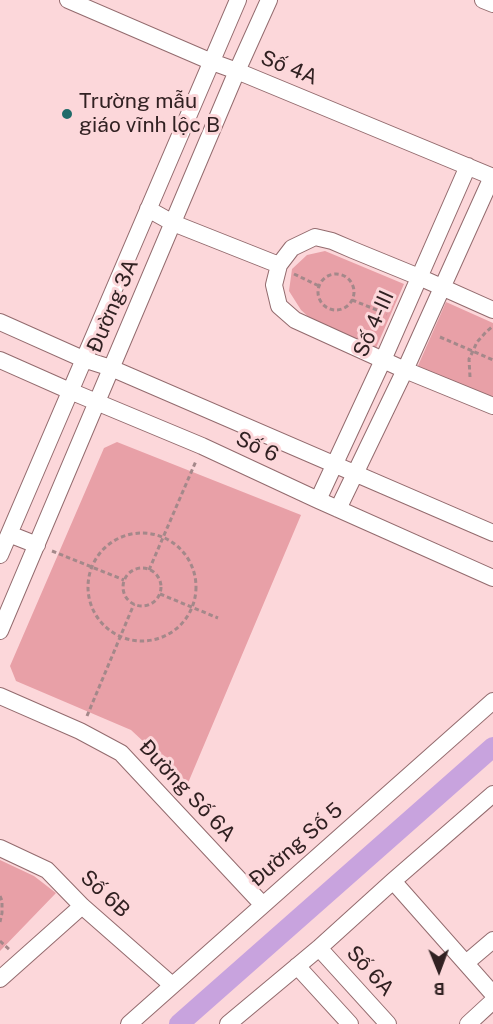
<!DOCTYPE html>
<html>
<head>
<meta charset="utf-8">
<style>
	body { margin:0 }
	#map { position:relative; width:493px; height:1024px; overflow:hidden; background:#fcd7da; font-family:"Public Sans",sans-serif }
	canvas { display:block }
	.north { position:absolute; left:409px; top:940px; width:60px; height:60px; -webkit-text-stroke:4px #fcd7da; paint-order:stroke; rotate:179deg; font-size:16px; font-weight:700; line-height:24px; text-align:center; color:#312122 }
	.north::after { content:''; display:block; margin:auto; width:21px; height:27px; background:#312122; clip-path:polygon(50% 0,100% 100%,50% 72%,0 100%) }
</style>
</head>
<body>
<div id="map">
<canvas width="493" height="1024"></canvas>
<div class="north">B</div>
</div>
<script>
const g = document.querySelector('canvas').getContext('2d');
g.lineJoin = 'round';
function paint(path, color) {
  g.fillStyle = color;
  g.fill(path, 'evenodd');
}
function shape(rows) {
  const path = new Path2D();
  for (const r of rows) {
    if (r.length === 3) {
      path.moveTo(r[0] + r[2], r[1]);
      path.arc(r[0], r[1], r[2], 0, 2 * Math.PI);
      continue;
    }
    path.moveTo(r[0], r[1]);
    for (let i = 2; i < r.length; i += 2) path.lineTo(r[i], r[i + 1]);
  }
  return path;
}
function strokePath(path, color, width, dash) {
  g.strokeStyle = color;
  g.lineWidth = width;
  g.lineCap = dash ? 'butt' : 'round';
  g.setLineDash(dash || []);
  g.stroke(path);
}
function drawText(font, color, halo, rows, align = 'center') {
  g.font = font + ' "Public Sans",sans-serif';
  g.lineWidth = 6;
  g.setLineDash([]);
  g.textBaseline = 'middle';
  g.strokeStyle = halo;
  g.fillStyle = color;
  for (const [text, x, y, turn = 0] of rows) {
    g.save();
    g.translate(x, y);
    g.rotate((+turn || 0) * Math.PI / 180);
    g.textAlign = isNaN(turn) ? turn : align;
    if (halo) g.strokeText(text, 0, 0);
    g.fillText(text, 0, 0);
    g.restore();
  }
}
const green = shape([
	[325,251,404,284,376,348,313,321,301,310,289,291,292,269,307,255],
	[446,302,493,323,493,398,417,368],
	[117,442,301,515,188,783,131,730,16,681,10,666,104,448],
	[0,860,34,876,56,893,0,951]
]);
const canal = shape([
	[179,1024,493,747]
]);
const path = shape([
	[294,274,319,286],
	[336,292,18],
	[352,300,387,314],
	[440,337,493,360],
	[470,377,469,359,473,351,477,342,486,332,493,326],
	[142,587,54],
	[52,551,124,580],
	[142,587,19],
	[149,570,196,461],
	[160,594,218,618],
	[87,716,134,604],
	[0,896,2,901,2,913,0,922],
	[0,941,10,950]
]);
const minor = shape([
	[68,0,212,62,237,71,493,177],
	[483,0,493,4],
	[148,209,173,223,279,265],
	[493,310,419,277,353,250,332,241,315,237,292,248,279,265,274,285,279,306,295,320,405,370,493,406],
	[0,322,83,359,111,368,493,533],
	[0,360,70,391,202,446,318,500,493,578],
	[318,500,383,360,468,166],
	[338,509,405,370,492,177],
	[9,534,37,545],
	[0,555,238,0],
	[0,631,237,71,269,0],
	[0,696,80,731,121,753,262,904],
	[0,848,47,870,82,906,172,985],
	[393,881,493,994],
	[319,948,388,1024],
	[466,963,493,940],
	[297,966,350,1024],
	[0,979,82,906],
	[129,1024,493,701],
	[228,1024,319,948,393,881,493,794],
	[468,1024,493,1001]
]);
const markers = [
	[67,114,6,"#1f6b69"]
];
const streetNames = [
	["Số 4A",289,68,22],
	["Đường 3A",113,306,-67],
	["Số 4-III",374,324,-66],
	["Số 6",257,447,25],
	["Đường Số 6A",187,791,47],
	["Đường Số 5",296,845,-41],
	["Số 6B",105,894,43],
	["Số 6A",370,971,48]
];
const poiNames = [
	["Trường mẫu",79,102],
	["giáo vĩnh lộc B",79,126]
];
paint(green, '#e8a0a7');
strokePath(canal, '#c8a3de', 20);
strokePath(minor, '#936b6e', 18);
strokePath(path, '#a4888a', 3, [4.5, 3]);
strokePath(minor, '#fff', 16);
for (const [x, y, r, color] of markers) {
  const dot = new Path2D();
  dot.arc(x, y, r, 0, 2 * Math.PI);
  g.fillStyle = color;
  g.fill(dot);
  strokePath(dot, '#fcd7da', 2);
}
drawText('21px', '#312122', '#fcd7da', streetNames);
drawText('21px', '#312122', '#fcd7da', poiNames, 'left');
</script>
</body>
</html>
